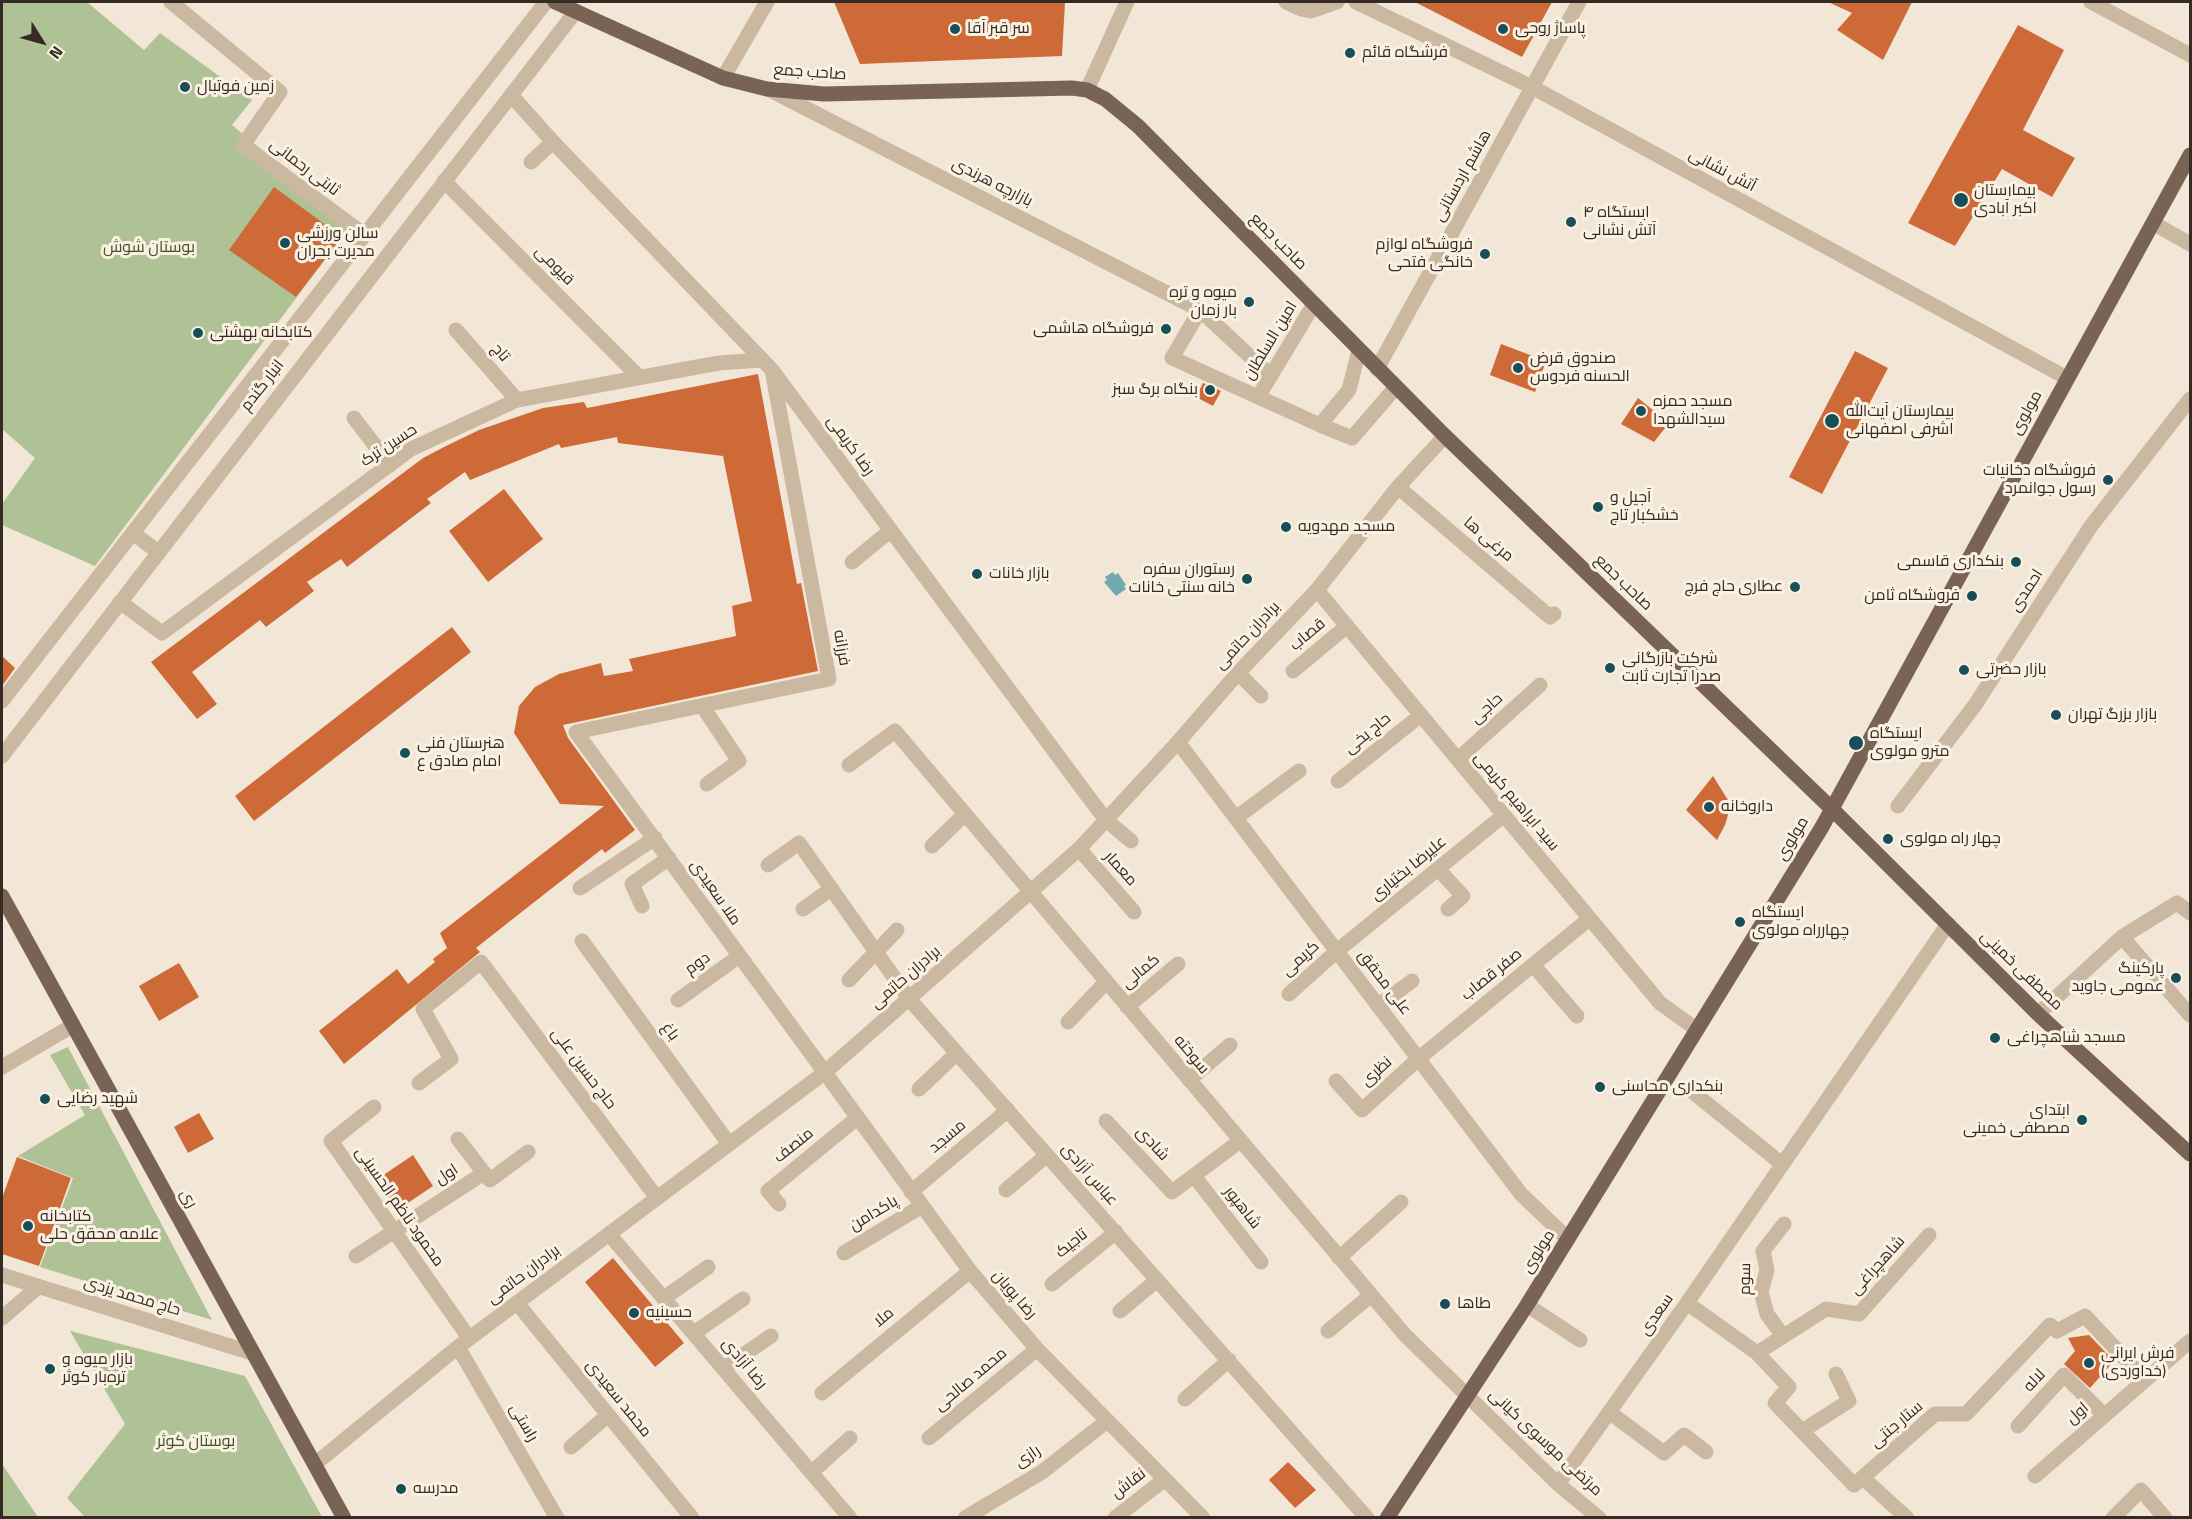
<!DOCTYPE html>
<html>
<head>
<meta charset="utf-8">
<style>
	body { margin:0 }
	#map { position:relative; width:2192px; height:1519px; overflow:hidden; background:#f2e7d6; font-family:"Titillium Web",sans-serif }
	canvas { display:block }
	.frame { position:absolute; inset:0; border:3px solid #342b24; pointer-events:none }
	.north { position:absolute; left:12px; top:12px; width:60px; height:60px; -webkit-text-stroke:4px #faf1e2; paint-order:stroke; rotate:127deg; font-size:16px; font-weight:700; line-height:24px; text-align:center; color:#342b24 }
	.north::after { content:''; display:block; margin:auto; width:21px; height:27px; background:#342b24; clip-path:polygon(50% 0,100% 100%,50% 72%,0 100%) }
</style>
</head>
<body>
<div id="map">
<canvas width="2192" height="1519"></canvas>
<div class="frame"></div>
<div class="north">N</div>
</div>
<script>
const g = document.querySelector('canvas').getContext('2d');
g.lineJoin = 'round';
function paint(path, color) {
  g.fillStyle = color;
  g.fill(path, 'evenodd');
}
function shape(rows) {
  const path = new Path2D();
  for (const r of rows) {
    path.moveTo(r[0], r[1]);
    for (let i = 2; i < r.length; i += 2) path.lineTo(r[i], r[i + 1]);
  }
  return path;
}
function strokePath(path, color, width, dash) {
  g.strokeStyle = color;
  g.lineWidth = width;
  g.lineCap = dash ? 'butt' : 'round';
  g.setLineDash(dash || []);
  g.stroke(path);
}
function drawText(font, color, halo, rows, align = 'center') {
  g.font = font + ' "Titillium Web",Cairo,sans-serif';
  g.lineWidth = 6;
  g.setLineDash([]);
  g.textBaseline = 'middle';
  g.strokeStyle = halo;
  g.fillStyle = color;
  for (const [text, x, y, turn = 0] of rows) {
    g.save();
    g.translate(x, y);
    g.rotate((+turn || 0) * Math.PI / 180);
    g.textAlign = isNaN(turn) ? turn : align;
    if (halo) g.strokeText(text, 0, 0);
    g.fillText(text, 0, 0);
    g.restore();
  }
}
const green = shape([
	[2,2,87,2,144,50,160,33,252,100,232,125,351,225,95,566,2,525,2,504,35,458,2,429],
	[68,1047,212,1320,40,1267,73,1178,18,1156,85,1115,50,1055],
	[70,1331,245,1376,322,1517,85,1517,67,1498,125,1424],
	[2,1464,38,1517,2,1517]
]);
const water = shape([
	[1113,572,1115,575,1118,573,1126,585,1124,586,1126,589,1116,596,1104,582,1107,580,1105,577]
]);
const building = shape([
	[834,2,1065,2,1062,56,860,64],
	[1415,2,1552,2,1522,57],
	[1828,2,1912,2,1883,60,1837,30,1852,13],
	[2018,25,2064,50,2023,130,2075,158,2052,197,2002,169,1955,246,1908,223],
	[274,187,342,237,296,297,229,250],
	[1501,344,1546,361,1535,392,1490,375],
	[1855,351,1888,368,1822,494,1789,477],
	[758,374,797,584,801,583,818,671,563,725,568,738,635,830,605,853,602,849,514,918,476,948,480,952,344,1064,319,1031,397,969,408,984,435,962,433,959,447,948,440,933,604,806,560,804,514,733,519,706,535,687,559,674,601,663,604,676,633,671,629,659,736,636,732,606,752,601,723,456,618,443,617,437,561,448,559,444,470,480,465,472,427,499,431,503,347,567,341,559,307,582,314,591,266,627,260,620,192,672,217,704,197,719,151,662,423,458,446,446,479,430,543,408,584,402,587,408],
	[1203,383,1221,391,1213,406,1196,397],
	[1638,398,1669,423,1654,442,1621,424],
	[504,489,543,539,488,582,449,531],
	[452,627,471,652,254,821,235,796],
	[2,656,15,668,2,686],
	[1713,776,1731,805,1725,825,1717,840,1686,810],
	[179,963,199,997,159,1021,139,986],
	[199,1113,214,1139,188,1153,174,1127],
	[413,1155,433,1186,396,1211,376,1180],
	[17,1157,71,1178,39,1266,2,1254,2,1198],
	[613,1258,684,1343,655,1367,585,1282],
	[2089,1335,2114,1361,2090,1388,2064,1364,2075,1351,2068,1338],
	[1288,1462,1316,1490,1295,1508,1269,1480]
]);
const minor = shape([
	[171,2,280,92,243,145,365,235],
	[1286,2,1301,9,1311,11,1337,2],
	[1356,2,1532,87,2067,378],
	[2091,2,2190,55],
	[723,78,767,2],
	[768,89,1200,310],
	[1087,90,1127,2],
	[511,95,553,142,772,370,1087,795,1106,820,1131,841],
	[531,162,553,142],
	[444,181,639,377],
	[2153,223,2190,244],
	[456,330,517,400],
	[1377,369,1579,2],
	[772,370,829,679,576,732,970,1271,1037,1349,1203,1518],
	[1271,376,1200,310,1172,358,1320,425,1349,390,1359,350],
	[1258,397,1314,304],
	[354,418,390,465],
	[1320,425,1352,438,1396,387],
	[1398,487,1550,617,1554,614],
	[133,533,158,552],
	[852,562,890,531],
	[1317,590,1660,1003,1696,1029],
	[120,602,162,633,411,449,517,400,719,363,762,360],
	[1293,671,1347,626],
	[1238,673,1261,696],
	[2,701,546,2],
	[703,707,739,761,707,784],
	[1178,742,1521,1194,1568,1239],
	[2,756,576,11],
	[1458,759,1540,685],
	[849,765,895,731,1405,1335,1558,1484,1599,1518],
	[1338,781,1421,715],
	[1898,806,1975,705,2091,526,2190,399],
	[1237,817,1299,771],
	[932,846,965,814],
	[1079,849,1134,912],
	[768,865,799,843,910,1000,1367,1518],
	[1438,869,1463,896,1448,909],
	[580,888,655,838],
	[642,906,632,884,669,858],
	[803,909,831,889],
	[2122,937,2190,1015],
	[582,941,729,1144],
	[1533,965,1577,1016],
	[849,980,897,930],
	[1289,994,1337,951,1504,815],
	[678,1000,738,957],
	[1378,1006,1412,981],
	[1127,1007,1178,964],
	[2038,1014,2122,937,2177,903,2190,913],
	[1068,1022,1106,982],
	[2,1067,72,1026],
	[1189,1080,1230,1045],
	[1336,1081,1362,1110,1418,1059,1589,919],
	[419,1083,451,1059,423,1009,481,962,657,1198],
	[919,1089,957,1053],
	[1689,1089,1782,1164],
	[374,1107,331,1141,469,1338],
	[1106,1121,1172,1192,1240,1141],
	[484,1173,490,1180,528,1152],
	[1194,1176,1261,1262],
	[1006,1190,1047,1155],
	[911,1192,1008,1110],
	[779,1204,768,1191,857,1118],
	[609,1234,850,1518],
	[844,1253,922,1206],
	[356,1256,484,1173,458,1139],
	[1339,1258,1401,1202],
	[2,1275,252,1353],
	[1052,1284,1116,1232],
	[664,1298,708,1267],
	[517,1303,692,1518],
	[1687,1303,1757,1353,1789,1387,1775,1403,1854,1485,1935,1414,1966,1414,2050,1325,2057,1331,2085,1316,2145,1380],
	[1527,1305,1580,1340],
	[1120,1311,1157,1280],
	[2,1318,38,1287],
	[1328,1331,1371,1295],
	[694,1333,743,1299],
	[1783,1336,1767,1314,1761,1292,1767,1270,1763,1251,1784,1224],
	[458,1347,557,1518],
	[1757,1353,1826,1309,1859,1314,1929,1235],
	[724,1368,771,1336],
	[822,1393,970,1271],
	[1185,1399,1229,1360],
	[1609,1412,1664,1453,1684,1435,1706,1452],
	[2018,1426,2064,1375,2104,1415],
	[1802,1431,1849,1401,1836,1374],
	[929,1438,1037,1349],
	[571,1447,608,1415],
	[315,1464,458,1347,824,1073,1079,849,1178,742,1238,673,1317,590,1398,487,1445,436],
	[812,1472,850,1438],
	[2035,1476,2190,1341],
	[1863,1478,1907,1518],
	[1558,1484,1687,1303,1948,924],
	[965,1518,1042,1472,1107,1421],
	[1115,1518,1165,1479],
	[2113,1518,2141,1490,2165,1518]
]);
const major = shape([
	[555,2,723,78,767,89,824,94,1072,88,1087,90,1105,99,1138,126,1445,436,1832,809,2038,1014,2190,1154],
	[2,896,344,1518],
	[1387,1518,1527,1305,1822,827,2190,155]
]);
const markers = [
	[955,29,6,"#184e58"],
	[1503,29,6,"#184e58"],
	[1350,53,6,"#184e58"],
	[185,87,6,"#184e58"],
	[1961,200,8,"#184e58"],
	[1571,222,6,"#184e58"],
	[285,243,6,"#184e58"],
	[1485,254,6,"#184e58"],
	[1249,302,6,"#184e58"],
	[1166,329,6,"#184e58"],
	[198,333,6,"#184e58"],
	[1518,368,6,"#184e58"],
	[1210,390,6,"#184e58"],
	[1641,411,6,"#184e58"],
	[1832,421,8,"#184e58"],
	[2108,480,6,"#184e58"],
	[1598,507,6,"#184e58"],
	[1286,527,6,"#184e58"],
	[2016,562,6,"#184e58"],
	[977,574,6,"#184e58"],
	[1247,579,6,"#184e58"],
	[1795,587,6,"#184e58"],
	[1972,596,6,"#184e58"],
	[1610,668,6,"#184e58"],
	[1964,670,6,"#184e58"],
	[2056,715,6,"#184e58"],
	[1856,743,8,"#184e58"],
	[405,753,6,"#184e58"],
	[1709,807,6,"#184e58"],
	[1888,839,6,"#184e58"],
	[1740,922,6,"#184e58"],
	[2176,978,6,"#184e58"],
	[1995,1038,6,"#184e58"],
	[1600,1087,6,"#184e58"],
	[45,1099,6,"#184e58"],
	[2082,1120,6,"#184e58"],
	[28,1226,6,"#184e58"],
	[1445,1304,6,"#184e58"],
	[634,1313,6,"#184e58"],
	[2089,1363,6,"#184e58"],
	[50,1369,6,"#184e58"],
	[401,1489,6,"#184e58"]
];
const poiNames = [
	["سر قبر آقا",967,29],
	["پاساژ روحی",1515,29],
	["فرشگاه قائم",1362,53],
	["زمین فوتبال",197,87],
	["بیمارستان",1974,191],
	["اکبر آبادی",1974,209],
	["ایستگاه ۴",1583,213],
	["آتش نشانی",1583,231],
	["سالن ورزشی",297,234],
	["مدیرت بحران",297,252],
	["فروشگاه لوازم",1473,245,"right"],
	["خانگی فتحی",1473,263,"right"],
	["میوه و تره",1237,293,"right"],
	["بار زمان",1237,311,"right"],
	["فروشگاه هاشمی",1154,329,"right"],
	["کتابخانه بهشتی",210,333],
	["صندوق قرض",1530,359],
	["الحسنه فردوس",1530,377],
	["بنگاه برگ سبز",1198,390,"right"],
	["مسجد حمزه",1653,402],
	["سیدالشهدا",1653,420],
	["بیمارستان آیت‌الله",1846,412],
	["اشرفی اصفهانی",1846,430],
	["فروشگاه دخانیات",2096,471,"right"],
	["رسول جوانمرد",2096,489,"right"],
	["آجیل و",1610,498],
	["خشکبار تاج",1610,516],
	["مسجد مهدویه",1298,527],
	["بنکداری قاسمی",2004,562,"right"],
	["رستوران سفره",1235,570,"right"],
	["خانه سنتی خانات",1235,588,"right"],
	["بازار خانات",989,574],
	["عطاری حاج فرج",1783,587,"right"],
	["فروشگاه ثامن",1960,596,"right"],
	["شرکت بازرگانی",1622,659],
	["صدرا تجارت ثابت",1622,677],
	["بازار حضرتی",1976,670],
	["بازار بزرگ تهران",2068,715],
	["ایستگاه",1870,734],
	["مترو مولوی",1870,752],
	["هنرستان فنی",417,744],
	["امام صادق ع",417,762],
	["داروخانه",1721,807],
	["چهار راه مولوی",1900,839],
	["ایستگاه",1752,913],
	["چهارراه مولوی",1752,931],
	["پارکینگ",2164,969,"right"],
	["عمومی جاوید",2164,987,"right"],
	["مسجد شاهچراغی",2007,1038],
	["بنکداری محاسنی",1612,1087],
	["شهید رضایی",57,1099],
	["ابتدای",2070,1111,"right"],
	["مصطفی خمینی",2070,1129,"right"],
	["کتابخانه",40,1217],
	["علامه محقق حلی",40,1235],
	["طاها",1457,1304],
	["حسینیه",646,1313],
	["فرش ایرانی",2101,1354],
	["(خداوردی)",2101,1372],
	["بازار میوه و",62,1360],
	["تره‌بار کوثر",62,1378],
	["مدرسه",413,1489]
];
const streetNames = [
	["صاحب جمع",810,73,4],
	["ثابتی رحمانی",304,168,37],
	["آتش نشانی",1722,171,28],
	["هاشم اردستانی",1463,176,-61],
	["بازارچه هرندی",992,183,27],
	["صاحب جمع",1278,242,45],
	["قیومی",554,266,45],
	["امین السلطان",1271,341,-59],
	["تاج",500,353,49],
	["انبار گندم",263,386,-52],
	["مولوی",2027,413,-61],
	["حسین ترک",389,446,-33],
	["رضا کریمی",850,446,54],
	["مرغی ها",1488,540,40],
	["صاحب جمع",1623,583,44],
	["احمدی",2027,591,-57],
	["قصاب",1308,635,-40],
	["برادران حاتمی",1248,636,-47],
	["فرزانه",841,648,80],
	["حاجی",1487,709,-42],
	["حاج یخی",1368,734,-39],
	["سید ابراهیم کریمی",1516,802,50],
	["مولوی",1793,839,-59],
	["معمار",1120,869,48],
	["علیرضا بختیاری",1409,869,-39],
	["ملا سعیدی",715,893,55],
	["کریمی",1301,959,-42],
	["دوم",698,964,-36],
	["مصطفی خمینی",2021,971,44],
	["کمالی",1141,972,-40],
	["صفر قصاب",1492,975,-39],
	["برادران حاتمی",906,978,-41],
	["علی محقق",1384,983,53],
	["باغ",670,1032,54],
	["سوخته",1191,1055,50],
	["حاج حسین علی",583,1069,53],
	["نظری",1377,1072,-42],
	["مسجد",948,1137,-40],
	["شادی",1152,1144,47],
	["منصف",794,1146,-39],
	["اول",447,1175,-33],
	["عباس آزادی",1089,1175,49],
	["ری",188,1199,61],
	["محمود ناظم الحسینی",399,1207,55],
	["شاهپور",1242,1208,52],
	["پاکدامن",874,1214,-31],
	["تاجیک",1072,1244,-39],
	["مولوی",1539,1252,-58],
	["شاهچراغی",1878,1266,-48],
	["برادران حاتمی",524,1275,-37],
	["سوم",1746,1279,-89],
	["رضا پویان",1014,1295,49],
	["حاج محمد یزدی",132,1297,17],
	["سعدی",1657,1315,-55],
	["ملا",884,1318,-40],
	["رضا آزادی",744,1364,50],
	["محمد صالحی",971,1380,-40],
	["لاله",2035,1381,-47],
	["محمد سعیدی",618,1399,51],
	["اول",2078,1414,-41],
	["راستی",523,1423,60],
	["ستار جنتی",1897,1425,-40],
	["مرتضی موسوی کیانی",1545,1443,43],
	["رازی",1028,1457,-34],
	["نقاش",1129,1484,-37]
];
const parkNames = [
	["بوستان شوش",149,248],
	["بوستان کوثر",196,1442]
];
paint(green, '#afc295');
paint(water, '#73a9b1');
paint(building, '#ce6938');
strokePath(minor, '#cbb8a1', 15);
strokePath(major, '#786354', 15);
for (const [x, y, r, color] of markers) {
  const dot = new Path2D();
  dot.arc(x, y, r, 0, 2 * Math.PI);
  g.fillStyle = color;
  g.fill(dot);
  strokePath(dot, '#faf1e2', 2);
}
drawText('16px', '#342b24', '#faf1e2', poiNames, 'left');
drawText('16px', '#342b24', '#faf1e2', streetNames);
drawText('16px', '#3f5427', '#faf1e2', parkNames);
</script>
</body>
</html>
